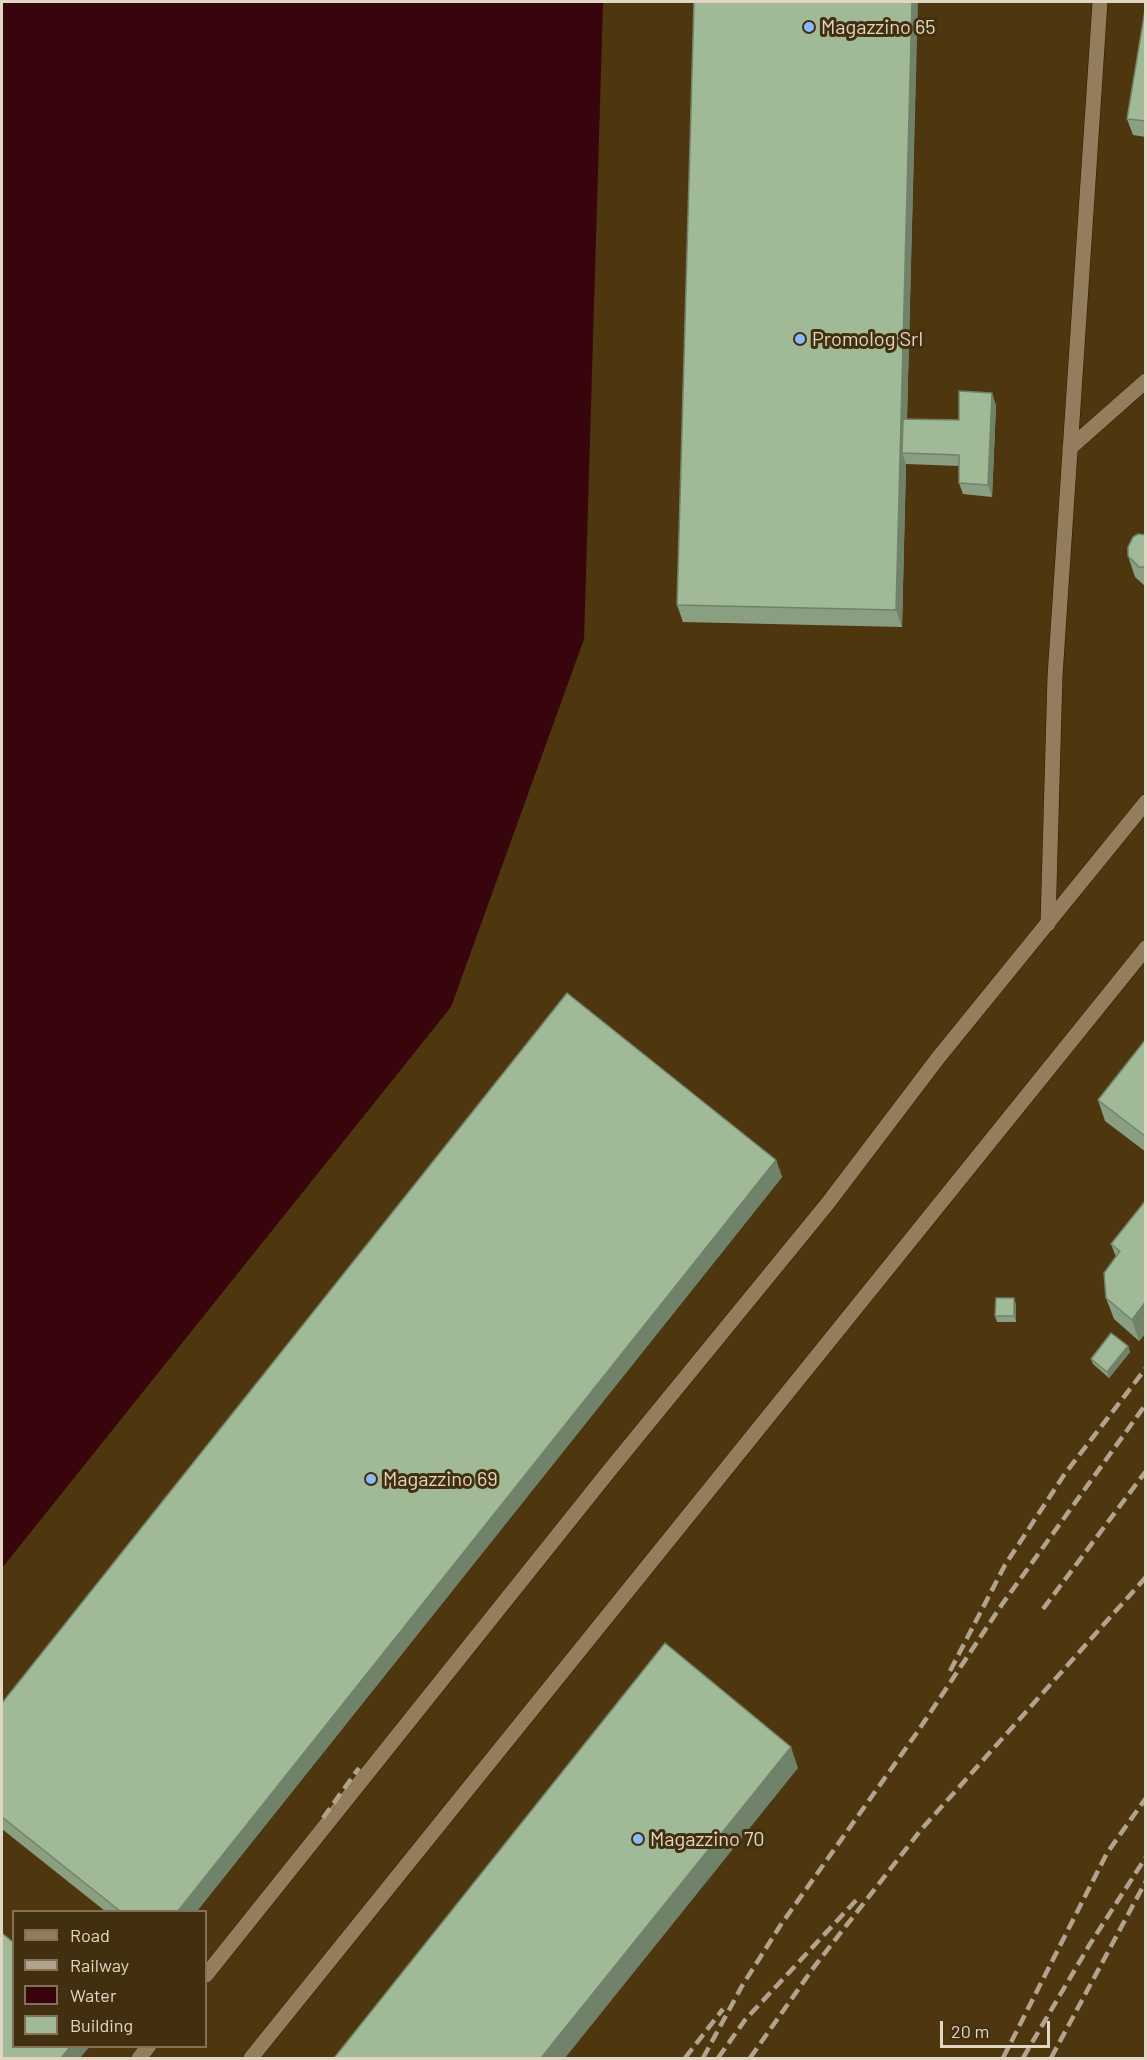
<!DOCTYPE html>
<html>
<head>
<meta charset="utf-8">
<style>
	body { margin:0 }
	#map { position:relative; width:1147px; height:2060px; overflow:hidden; background:#422f0f; font-family:Barlow,sans-serif }
	canvas { display:block }
	.frame { position:absolute; inset:0; border:3px solid #e1d5c3; pointer-events:none }
	.legend { position:absolute; left:12px; top:1910px; width:195px; height:138px; box-sizing:border-box; background:#422f0f; border:2px solid #827157; margin:0; padding:8px 10px; list-style:none; font-size:18px; color:#e1d5c3 }
	.legend li { display:flex; align-items:center; gap:12px; height:30px }
	.legend b { width:30px; border:2px solid #827157 }
	.scale { position:absolute; left:940px; top:2021px; width:110px; height:27px; box-sizing:border-box; border:3px solid #e1d5c3; border-top:0; padding-left:8px; font-size:18px; line-height:21px; white-space:nowrap; color:#e1d5c3; -webkit-text-stroke:4px #422f0f; paint-order:stroke }
</style>
</head>
<body>
<div id="map">
<canvas width="1147" height="2060"></canvas>
<div class="frame"></div>
<ul class="legend">
<li><b style="height:8px;background:#937d5c"></b>Road</li>
<li><b style="height:8px;background:#b1a38d"></b>Railway</li>
<li><b style="height:16px;background:#39050d"></b>Water</li>
<li><b style="height:16px;background:#a0b997"></b>Building</li>
</ul>
<div class="scale">20 m</div>
</div>
<script>
const g = document.querySelector('canvas').getContext('2d');
g.lineJoin = 'round';
function paint(path, color) {
  g.fillStyle = color;
  g.fill(path, 'evenodd');
}
function shape(rows) {
  const path = new Path2D();
  for (const r of rows) {
    path.moveTo(r[0], r[1]);
    for (let i = 2; i < r.length; i += 2) path.lineTo(r[i], r[i + 1]);
  }
  return path;
}
function strokePath(path, color, width, dash) {
  g.strokeStyle = color;
  g.lineWidth = width;
  g.lineCap = dash ? 'butt' : 'round';
  g.setLineDash(dash || []);
  g.stroke(path);
}
function drawText(font, color, halo, rows, align = 'center') {
  g.font = font + ' Barlow,sans-serif';
  g.lineWidth = 6;
  g.setLineDash([]);
  g.textBaseline = 'middle';
  g.strokeStyle = halo;
  g.fillStyle = color;
  for (const [text, x, y, turn = 0] of rows) {
    g.save();
    g.translate(x, y);
    g.rotate((+turn || 0) * Math.PI / 180);
    g.textAlign = isNaN(turn) ? turn : align;
    if (halo) g.strokeText(text, 0, 0);
    g.fillText(text, 0, 0);
    g.restore();
  }
}
const built = shape([
	[603,2,1145,2,1145,2058,2,2058,2,1568,451,1006,584,639],
	[14,1912,206,1912,206,2046,14,2046]
]);
const water = shape([
	[2,2,603,2,584,639,451,1007,2,1568]
]);
const service = shape([
	[1070,448,1146,381]
]);
const minor = shape([
	[1048,924,1055,676,1100,2],
	[206,1975,609,1471,828,1203,938,1058,1146,802],
	[139,2058,149,2046],
	[251,2058,1146,948]
]);
const rail = shape([
	[1043,1609,1146,1471],
	[950,1671,1005,1565,1064,1475,1146,1368],
	[323,1818,359,1768],
	[685,2058,723,2009],
	[703,2058,742,1986,780,1926,916,1734,1003,1603,1146,1404],
	[718,2058,745,2020,860,1896],
	[750,2058,814,1967,920,1831,1146,1577],
	[1003,2058,1107,1853,1146,1798],
	[1023,2058,1090,1944,1146,1857],
	[1051,2058,1146,1881]
]);
const wall = shape([
	[1146,4,1146,137,1133,135,1127,119],
	[916,62,907,419,959,420,996,405,992,497,963,494,959,483,959,466,906,464,902,627,683,622,677,605],
	[1146,535,1146,587,1135,577,1128,556],
	[1146,1039,1146,1152,1105,1121,1098,1100],
	[776,1160,782,1177,197,1911,105,1911,2,1829,2,1703],
	[1146,1200,1146,1333,1139,1341,1114,1319,1106,1298,1116,1257,1111,1244],
	[1016,1304,1016,1322,997,1322,995,1316],
	[1128,1346,1130,1352,1109,1378,1093,1364,1091,1359]
]);
const shadedWall = shape([
	[912,2,918,2,906,453,902,453,906,464,902,627,896,610],
	[992,393,996,405,992,497,988,485],
	[776,1160,782,1177,197,1911,178,1911],
	[1014,1298,1016,1304,1016,1322,1014,1316],
	[1146,1301,1146,1333,1139,1341,1132,1320],
	[1128,1346,1130,1352,1109,1378,1107,1372],
	[791,1747,798,1768,565,2058,541,2058],
	[71,2046,90,2046,80,2058,61,2058]
]);
const building = shape([
	[694,2,912,2,896,610,677,605,694,2],
	[1146,4,1146,121,1127,119,1146,4],
	[959,391,992,393,988,485,959,483,959,455,902,453,903,419,959,420,959,391],
	[1138,534,1146,535,1146,567,1139,567,1128,556,1128,547,1133,537,1138,534],
	[567,993,776,1160,178,1911,120,1911,2,1817,2,1703,567,993],
	[1146,1039,1146,1137,1098,1100,1146,1039],
	[1146,1200,1146,1301,1132,1320,1106,1298,1104,1273,1120,1251,1111,1244,1146,1200],
	[996,1298,1014,1298,1014,1316,995,1316,996,1298],
	[1111,1333,1128,1346,1107,1372,1091,1359,1111,1333],
	[665,1643,791,1747,541,2058,334,2058,665,1643],
	[2,1933,14,1943,14,2046,71,2046,61,2058,2,2058,2,1933]
]);
const markers = [
	[809,27,6,"#8cb9fc"],
	[800,339,6,"#8cb9fc"],
	[371,1479,6,"#8cb9fc"],
	[638,1839,6,"#8cb9fc"]
];
const poiNames = [
	["Magazzino 65",821,27],
	["Promolog Srl",812,339],
	["Magazzino 69",383,1479],
	["Magazzino 70",650,1839]
];
paint(built, '#4e370e');
paint(water, '#39050d');
strokePath(service, '#261802', 16);
strokePath(minor, '#261802', 16);
strokePath(service, '#937d5c', 15);
strokePath(minor, '#937d5c', 15);
strokePath(rail, '#b1a38d', 4.5, [12, 6]);
paint(wall, '#8a9f82');
paint(shadedWall, '#70826a');
paint(building, '#a0b997');
strokePath(building, '#70826a', 1.5);
for (const [x, y, r, color] of markers) {
  const dot = new Path2D();
  dot.arc(x, y, r, 0, 2 * Math.PI);
  g.fillStyle = color;
  g.fill(dot);
  strokePath(dot, '#422f0f', 2);
}
drawText('20px', '#e1d5c3', '#422f0f', poiNames, 'left');
</script>
</body>
</html>
